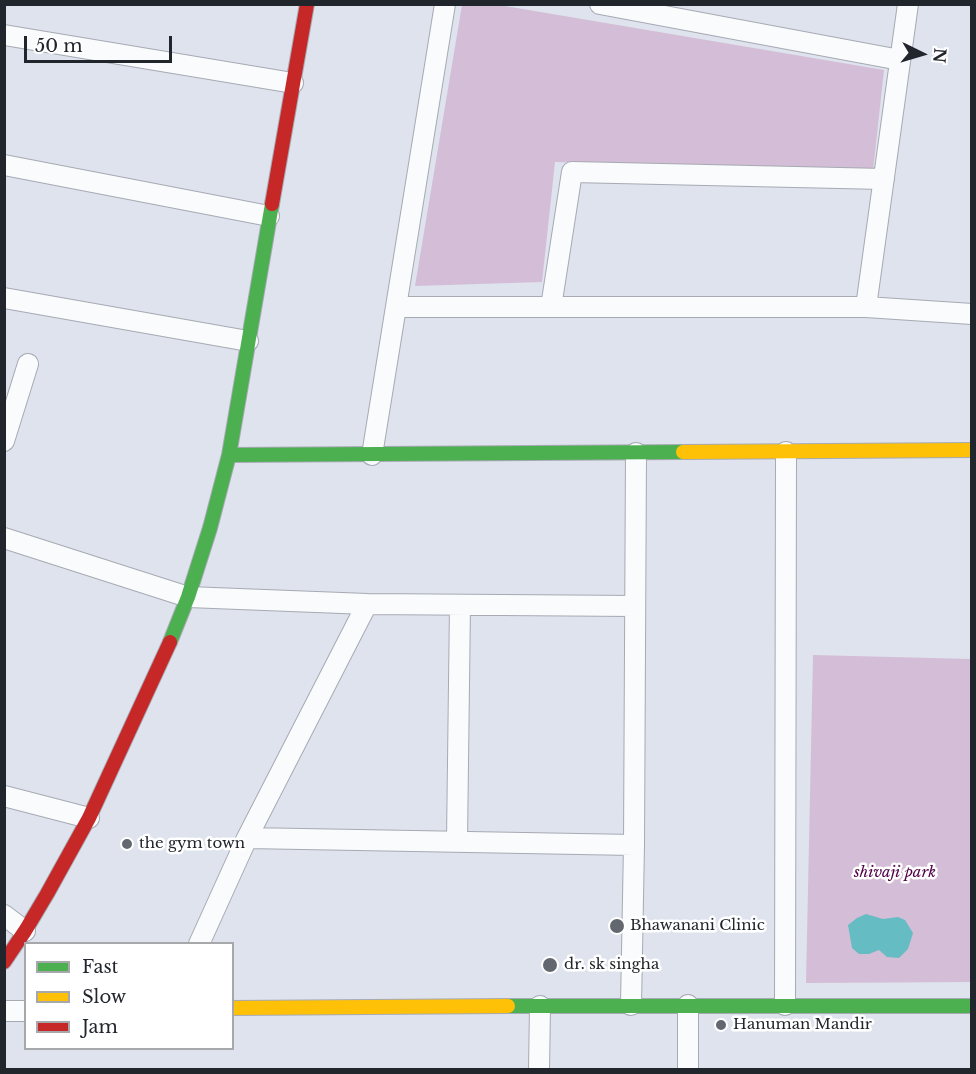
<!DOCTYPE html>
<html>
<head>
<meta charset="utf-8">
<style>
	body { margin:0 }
	#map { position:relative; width:976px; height:1074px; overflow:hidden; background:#dee3ee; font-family:"Libre Baskerville",serif }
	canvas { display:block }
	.frame { position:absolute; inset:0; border:6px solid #21252c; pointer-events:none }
	.legend { position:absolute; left:24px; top:942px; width:210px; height:108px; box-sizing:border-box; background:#fff; border:2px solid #a6a8ab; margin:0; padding:8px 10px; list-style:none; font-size:18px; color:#21252c }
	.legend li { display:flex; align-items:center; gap:12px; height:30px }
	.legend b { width:30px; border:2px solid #a6a8ab }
	.north { position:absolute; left:892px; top:24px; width:60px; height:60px; -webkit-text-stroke:4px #fff; paint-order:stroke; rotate:95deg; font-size:16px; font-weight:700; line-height:24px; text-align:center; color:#21252c }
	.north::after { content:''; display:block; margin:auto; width:21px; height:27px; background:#21252c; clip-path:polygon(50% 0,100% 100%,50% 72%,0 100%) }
	.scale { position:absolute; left:24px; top:36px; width:148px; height:27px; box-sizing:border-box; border:3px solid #21252c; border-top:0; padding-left:8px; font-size:18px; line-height:21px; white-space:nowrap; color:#21252c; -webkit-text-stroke:4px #fff; paint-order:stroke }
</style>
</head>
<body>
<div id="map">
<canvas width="976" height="1074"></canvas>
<div class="frame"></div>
<ul class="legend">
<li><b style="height:8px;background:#4caf50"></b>Fast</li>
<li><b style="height:8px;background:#ffc107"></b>Slow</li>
<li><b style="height:8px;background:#c62828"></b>Jam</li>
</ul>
<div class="north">N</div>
<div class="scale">50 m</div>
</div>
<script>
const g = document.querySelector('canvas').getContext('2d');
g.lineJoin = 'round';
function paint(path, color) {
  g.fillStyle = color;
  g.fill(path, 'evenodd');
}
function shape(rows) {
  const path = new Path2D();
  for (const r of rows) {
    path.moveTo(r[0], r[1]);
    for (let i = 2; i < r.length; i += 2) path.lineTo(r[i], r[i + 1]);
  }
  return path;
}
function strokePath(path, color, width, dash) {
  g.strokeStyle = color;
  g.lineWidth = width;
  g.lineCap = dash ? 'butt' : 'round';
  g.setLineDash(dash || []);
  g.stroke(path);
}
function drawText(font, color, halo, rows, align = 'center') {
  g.font = font + ' "Libre Baskerville",serif';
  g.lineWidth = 5;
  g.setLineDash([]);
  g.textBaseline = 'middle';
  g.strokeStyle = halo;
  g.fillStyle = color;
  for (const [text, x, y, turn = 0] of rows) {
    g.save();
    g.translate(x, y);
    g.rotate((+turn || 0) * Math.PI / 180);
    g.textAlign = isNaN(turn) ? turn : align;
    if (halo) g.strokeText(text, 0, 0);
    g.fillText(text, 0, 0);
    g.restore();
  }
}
const green = shape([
	[462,5,499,5,884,70,873,171,555,162,542,282,415,286],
	[813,655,971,659,971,982,806,983]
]);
const water = shape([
	[866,914,883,919,898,917,905,920,913,933,908,949,899,958,887,957,879,950,869,954,859,954,852,948,848,925,857,918]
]);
const street = shape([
	[600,4,900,60],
	[4,35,293,83],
	[4,165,269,216],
	[4,298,248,341],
	[396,307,866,307,972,314],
	[551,307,572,172,884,179],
	[866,307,908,4],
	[4,441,28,364],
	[372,455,445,4],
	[4,538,188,597,367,604,635,606],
	[4,796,89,818],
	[247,838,634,845],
	[457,841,460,605],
	[4,915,25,931],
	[199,944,247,838,367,604],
	[631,1005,634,845,636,453],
	[688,1005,688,1070],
	[785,1005,786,452],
	[4,1011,26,1011],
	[539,1070,540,1006]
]);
const fast = shape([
	[229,455,683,452],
	[170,642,188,597,210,528,229,455,272,204],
	[508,1006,972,1006]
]);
const slow = shape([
	[683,452,972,450],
	[232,1008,508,1006]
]);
const jam = shape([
	[272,204,307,4],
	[4,962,25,931,47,894,89,818,170,642]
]);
const markers = [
	[127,844,6,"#636870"],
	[617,926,8,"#636870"],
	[550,965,8,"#636870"],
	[721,1025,6,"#636870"]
];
const poiNames = [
	["the gym town",139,844],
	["Bhawanani Clinic",630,926],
	["dr. sk singha",564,965],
	["Hanuman Mandir",733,1025]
];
const parkNames = [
	["shivaji park",895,873]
];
paint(green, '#d4bdd6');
paint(water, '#66bcc3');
strokePath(street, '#a6aab3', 22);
strokePath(fast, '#a6aab3', 16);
strokePath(slow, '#a6aab3', 16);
strokePath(jam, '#a6aab3', 16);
strokePath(street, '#fafbfc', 20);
strokePath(fast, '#4caf50', 14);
strokePath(slow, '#ffc107', 14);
strokePath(jam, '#c62828', 14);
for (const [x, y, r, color] of markers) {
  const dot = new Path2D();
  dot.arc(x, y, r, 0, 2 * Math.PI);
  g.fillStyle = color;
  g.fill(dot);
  strokePath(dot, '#fff', 2);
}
drawText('15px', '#21252c', '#fff', poiNames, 'left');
drawText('italic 15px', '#510148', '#fff', parkNames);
</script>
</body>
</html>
